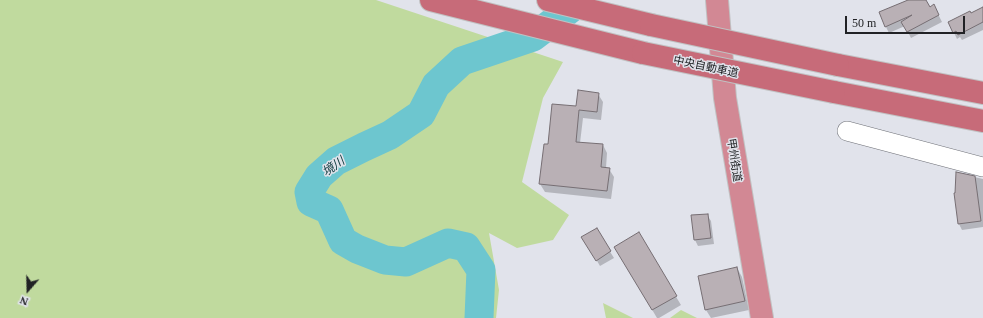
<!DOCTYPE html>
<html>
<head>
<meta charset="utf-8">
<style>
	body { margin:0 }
	#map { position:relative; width:983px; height:318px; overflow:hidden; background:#e1e3eb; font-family:Georgia,serif }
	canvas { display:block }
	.north { position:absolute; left:8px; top:270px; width:40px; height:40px; -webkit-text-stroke:3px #e1e3eb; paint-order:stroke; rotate:200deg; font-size:11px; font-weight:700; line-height:16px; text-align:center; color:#212225 }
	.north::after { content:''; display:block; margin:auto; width:14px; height:18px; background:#212225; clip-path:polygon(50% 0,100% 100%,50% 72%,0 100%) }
	.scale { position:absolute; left:845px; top:16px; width:120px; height:18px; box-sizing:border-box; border:2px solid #212225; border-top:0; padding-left:5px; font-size:12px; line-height:14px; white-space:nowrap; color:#212225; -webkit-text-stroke:3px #e1e3eb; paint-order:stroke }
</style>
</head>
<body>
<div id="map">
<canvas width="983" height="318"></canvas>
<div class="north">N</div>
<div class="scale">50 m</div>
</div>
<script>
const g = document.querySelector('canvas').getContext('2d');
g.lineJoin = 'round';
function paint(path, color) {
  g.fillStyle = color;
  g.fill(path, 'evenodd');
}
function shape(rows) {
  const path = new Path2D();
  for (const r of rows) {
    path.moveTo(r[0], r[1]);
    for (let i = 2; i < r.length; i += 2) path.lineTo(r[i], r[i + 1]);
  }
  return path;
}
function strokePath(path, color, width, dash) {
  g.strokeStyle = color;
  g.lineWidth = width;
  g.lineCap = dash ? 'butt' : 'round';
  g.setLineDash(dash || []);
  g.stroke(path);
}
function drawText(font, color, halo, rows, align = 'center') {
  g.font = font + ' Georgia,"Noto Sans JP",serif';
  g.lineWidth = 3;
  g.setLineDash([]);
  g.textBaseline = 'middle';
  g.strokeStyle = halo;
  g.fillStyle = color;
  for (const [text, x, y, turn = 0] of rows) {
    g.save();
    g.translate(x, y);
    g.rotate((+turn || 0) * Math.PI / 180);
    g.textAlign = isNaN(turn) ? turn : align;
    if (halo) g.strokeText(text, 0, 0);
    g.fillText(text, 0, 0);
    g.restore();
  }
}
const green = shape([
	[0,0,376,0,563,62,543,98,522,182,569,215,553,240,517,248,489,233,499,290,496,318,0,318],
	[603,303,633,318,606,318],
	[681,310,697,318,670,318]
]);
const shadow = shape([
	[909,0,926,0,930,8,937,12,942,22,911,38,905,26,889,33,886,27],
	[983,8,983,30,962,40,960,37,957,39,949,22],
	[598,94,603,102,601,120,583,118,580,143,603,145,607,153,606,168,609,169,614,177,611,199,545,192,540,184,549,145,577,107],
	[957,173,983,179,983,227,962,230,959,224,955,194],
	[707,215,711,221,714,244,698,246,695,240],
	[596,229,614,258,600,266,583,237],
	[638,234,681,305,659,318,657,318,615,247],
	[737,268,742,277,749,310,711,318,706,310]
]);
const river = shape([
	[479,318,481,270,466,247,448,243,406,262,385,260,357,249,343,241,329,210,311,202,309,192,319,176,336,161,364,147,390,135,421,114,436,85,462,61,533,37,582,0]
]);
const building = shape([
	[908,0,926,0,930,7,934,4,939,15,907,32,901,22,912,15,885,27,879,12,908,0],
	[983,7,983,22,958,35,956,31,953,33,948,22,970,11,971,13,983,7],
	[578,90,599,93,597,112,579,110,576,142,603,144,601,167,610,168,607,191,539,184,544,144,548,144,552,104,576,106,578,90],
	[956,172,975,176,981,221,958,224,954,193,955,193,956,172],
	[708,214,711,238,694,240,691,215,708,214],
	[597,228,611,251,596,261,581,237,597,228],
	[639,232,677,296,652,310,614,247,639,232],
	[737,267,745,301,705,310,698,276,737,267]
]);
const minor = shape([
	[847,131,983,167]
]);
const trunk = shape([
	[717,0,725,98,762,318]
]);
const motorway = shape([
	[431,0,643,53],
	[548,0,651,25],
	[838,65,983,93],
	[834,92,983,121]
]);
const motorwayBridge = shape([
	[651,25,838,65],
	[643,53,834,92]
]);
const streetNames = [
	["中央自動車道",706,66,12],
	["甲州街道",735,160,81]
];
const waterNames = [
	["境川",333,166,-35]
];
paint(green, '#c0da9e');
paint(shadow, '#0003');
strokePath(river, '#6dc6cf', 29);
paint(building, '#b9b0b5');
strokePath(building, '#766e73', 1);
strokePath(minor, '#6e7077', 20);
strokePath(trunk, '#c1c1c2', 24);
strokePath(motorway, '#c1c1c2', 24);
strokePath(minor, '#fff', 19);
strokePath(trunk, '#d28894', 22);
strokePath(motorway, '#c76b79', 22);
strokePath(motorwayBridge, '#c1c1c2', 24, []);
strokePath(motorwayBridge, '#c76b79', 22);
drawText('11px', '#212225', '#e1e3eb', streetNames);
drawText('italic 12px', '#0c383c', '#e1e3eb', waterNames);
</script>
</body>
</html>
